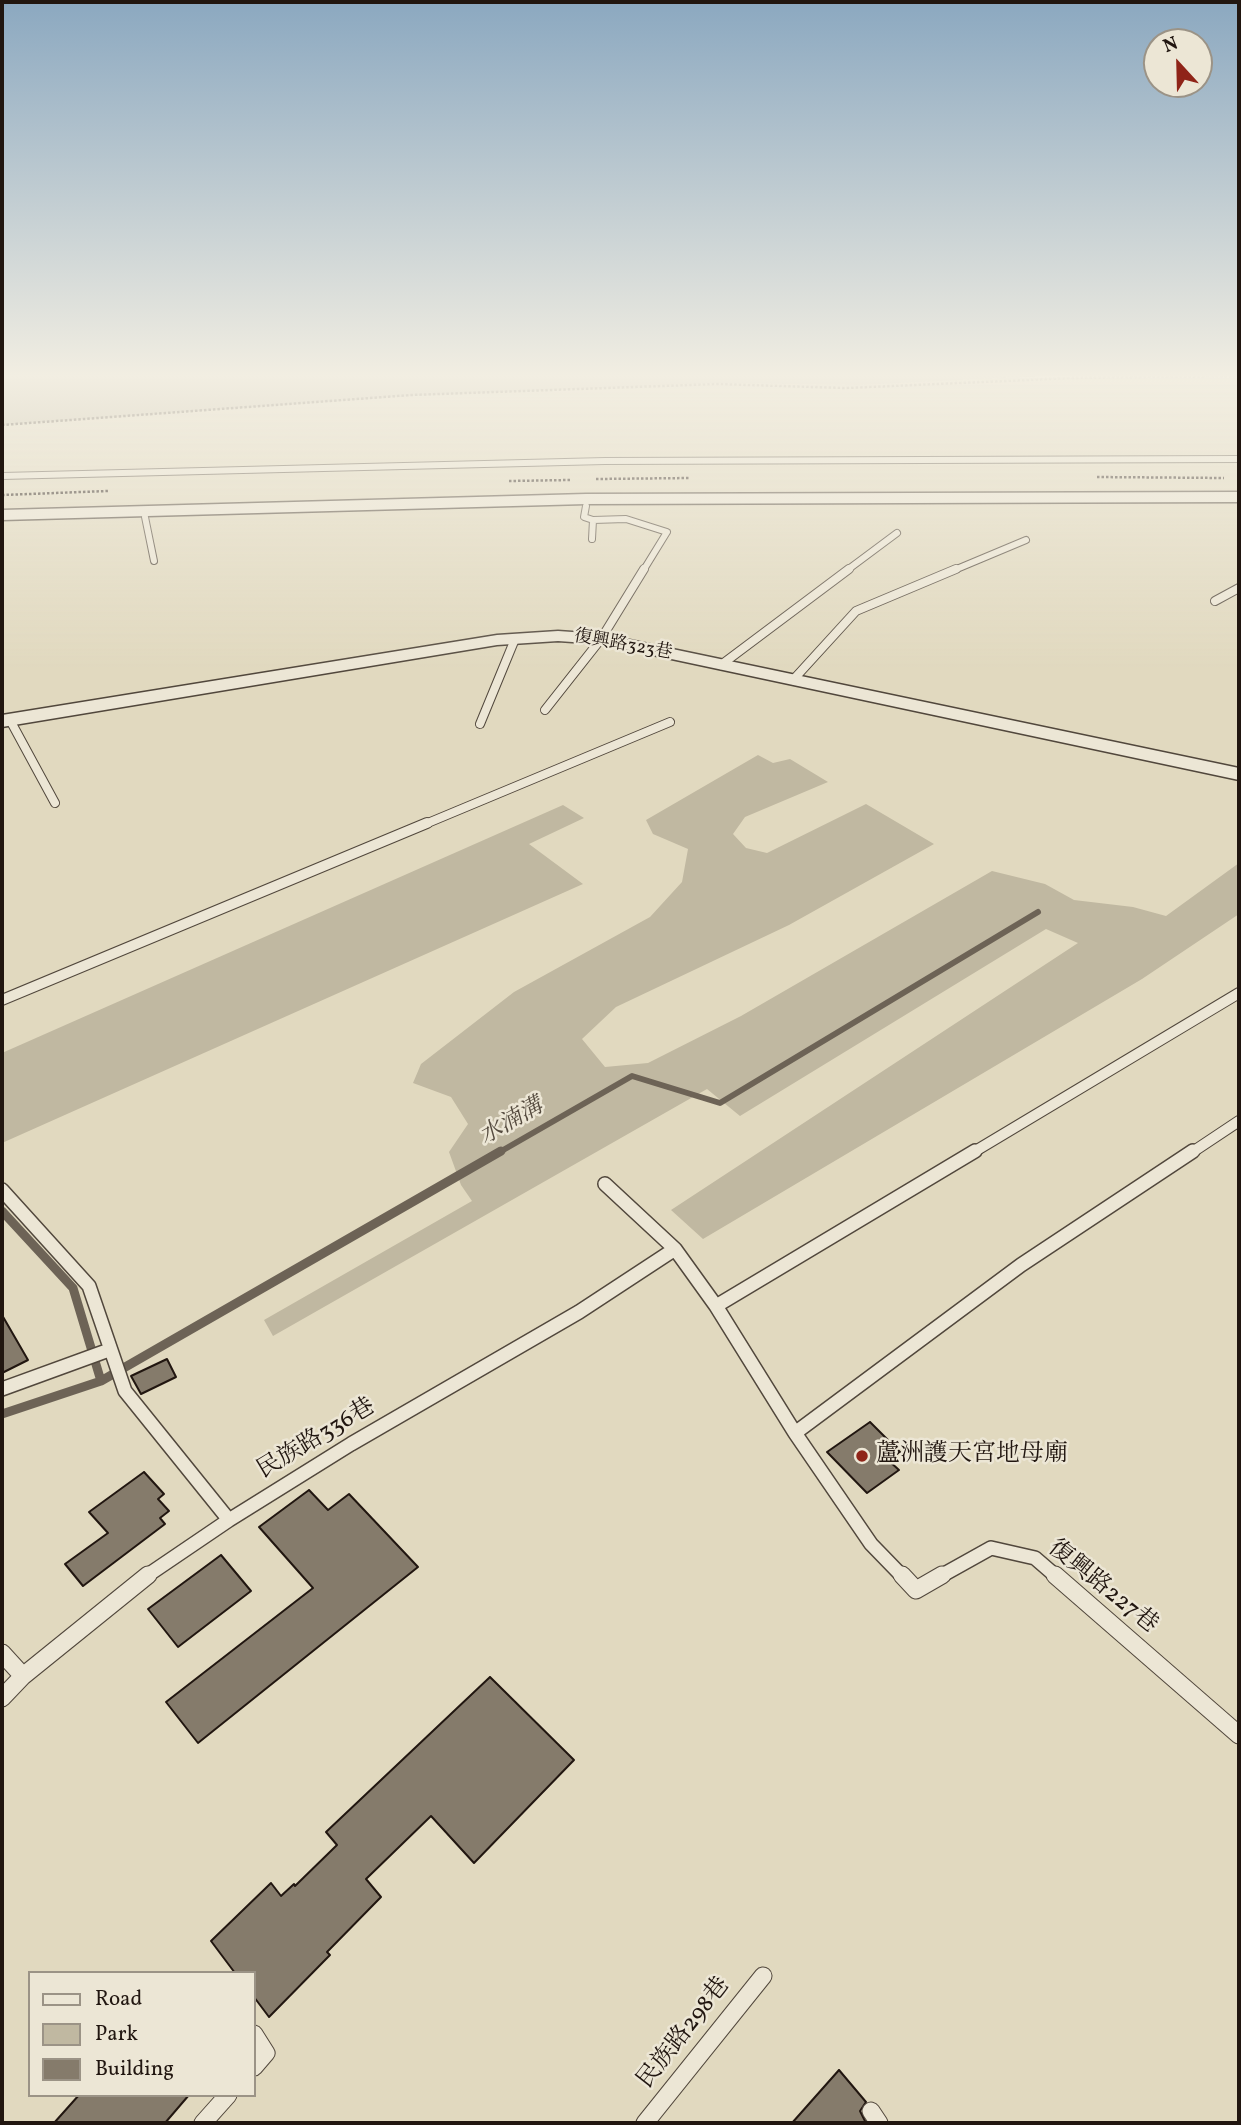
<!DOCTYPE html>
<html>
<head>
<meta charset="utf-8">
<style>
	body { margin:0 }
	#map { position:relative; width:1241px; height:2125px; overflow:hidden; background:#e1d9bf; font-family:Vollkorn,serif }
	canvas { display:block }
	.frame { position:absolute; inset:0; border:4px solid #211610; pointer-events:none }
	.legend { position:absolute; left:28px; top:1971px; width:228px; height:126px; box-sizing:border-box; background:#ece6d5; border:2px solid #9b9386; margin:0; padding:9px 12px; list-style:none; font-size:21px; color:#211610 }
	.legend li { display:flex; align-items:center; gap:14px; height:35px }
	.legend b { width:35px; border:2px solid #9b9386 }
	.north { position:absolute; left:1143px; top:28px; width:70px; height:70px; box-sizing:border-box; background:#ece6d5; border:2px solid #9b9386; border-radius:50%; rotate:338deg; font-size:19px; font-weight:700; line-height:28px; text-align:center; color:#211610 }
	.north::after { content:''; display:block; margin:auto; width:24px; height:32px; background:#8f2418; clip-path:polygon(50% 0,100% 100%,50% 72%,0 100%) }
</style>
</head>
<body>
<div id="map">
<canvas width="1241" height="2125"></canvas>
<div class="frame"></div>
<ul class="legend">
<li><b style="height:9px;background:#ece6d5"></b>Road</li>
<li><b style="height:19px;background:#c0b8a1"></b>Park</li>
<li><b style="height:19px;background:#857b6b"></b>Building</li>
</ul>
<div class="north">N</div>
</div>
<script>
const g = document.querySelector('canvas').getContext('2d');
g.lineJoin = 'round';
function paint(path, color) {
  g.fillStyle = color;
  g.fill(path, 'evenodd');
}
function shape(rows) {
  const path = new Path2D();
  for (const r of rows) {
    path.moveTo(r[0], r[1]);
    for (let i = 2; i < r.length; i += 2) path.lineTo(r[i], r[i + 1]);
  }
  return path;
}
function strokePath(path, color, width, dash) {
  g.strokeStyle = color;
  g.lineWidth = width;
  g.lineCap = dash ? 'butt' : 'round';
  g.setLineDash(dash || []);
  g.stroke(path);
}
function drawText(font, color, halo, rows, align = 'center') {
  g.font = font + ' Vollkorn,"Noto Serif TC",serif';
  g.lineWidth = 5;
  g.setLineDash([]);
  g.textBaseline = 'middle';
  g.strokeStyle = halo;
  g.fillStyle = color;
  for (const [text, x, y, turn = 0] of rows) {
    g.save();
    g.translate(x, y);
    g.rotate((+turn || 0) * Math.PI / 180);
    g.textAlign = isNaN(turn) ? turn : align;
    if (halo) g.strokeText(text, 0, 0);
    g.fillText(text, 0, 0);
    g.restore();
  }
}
const green = shape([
	[2,374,1239,374,1080,374,859,385,716,383,412,396,2,425],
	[758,755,773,763,790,759,828,782,745,817,733,834,746,848,767,853,866,804,934,844,789,925,616,1007,582,1039,605,1067,648,1063,741,1016,992,871,1045,884,1074,900,1133,907,1166,916,1239,863,1239,914,1142,979,703,1239,671,1210,1078,943,1046,929,740,1116,707,1089,273,1336,264,1320,472,1201,461,1185,449,1152,468,1124,451,1097,413,1083,421,1064,514,992,650,917,682,882,688,849,653,834,646,820],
	[563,805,584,818,529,844,583,884,2,1143,2,1053]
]);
const streamFar1 = shape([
	[498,1153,632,1076,720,1103,1038,912]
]);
const stream = shape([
	[2,1211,73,1288,101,1381],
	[2,1414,101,1381,501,1151]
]);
const building = shape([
	[2,1315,28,1360,2,1373,2,1315],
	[167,1359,176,1377,141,1394,131,1376,167,1359],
	[870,1422,900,1452,888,1460,899,1470,867,1493,827,1452,870,1422],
	[144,1472,164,1494,158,1499,169,1511,160,1518,165,1524,83,1586,65,1564,108,1533,89,1512,144,1472],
	[309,1490,328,1510,349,1494,418,1567,198,1743,166,1702,313,1588,259,1527,309,1490],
	[221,1555,251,1591,178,1647,148,1609,221,1555],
	[490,1677,574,1760,474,1863,431,1816,366,1879,381,1897,327,1952,330,1955,269,2017,254,1997,254,1973,235,1973,211,1941,271,1883,281,1896,294,1884,295,1886,337,1845,326,1832,490,1677],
	[839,2070,866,2102,860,2111,866,2123,792,2123,839,2070],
	[79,2095,189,2095,165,2123,54,2123,79,2095]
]);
const path = shape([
	[2,425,411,395,717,384,846,388,1072,378,1239,376],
	[1097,477,1224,478],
	[596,479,689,478],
	[509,481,570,480],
	[2,495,108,491]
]);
const serviceFar4 = shape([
	[2,476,605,461,1239,459],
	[586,506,584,517,593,520,626,519,667,532,643,571],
	[145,517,154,561],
	[592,539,593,520],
	[846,571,897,533],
	[952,571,1026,540]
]);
const serviceFar3 = shape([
	[1215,601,1239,588],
	[721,665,849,569],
	[793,680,856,611,956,569],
	[545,710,601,639,644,569],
	[10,720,55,803],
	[480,724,515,639],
	[423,825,670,722]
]);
const serviceFar2 = shape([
	[2,1000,427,823],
	[972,1153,1239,993],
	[1191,1153,1239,1121]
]);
const serviceFar1 = shape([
	[605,1184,675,1249,716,1306,795,1433,871,1544,903,1577],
	[2,1190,89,1286,125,1391,229,1520],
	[716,1306,975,1151],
	[2,1389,109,1350],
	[795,1433,1021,1265,1193,1151],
	[145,1577,229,1520,351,1444,579,1312,675,1249],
	[939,1577,991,1548,1035,1558,1057,1577]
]);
const service = shape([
	[902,1575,916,1590,942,1575],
	[1055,1575,1239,1735],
	[2,1653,23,1676],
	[2,1698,23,1676,148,1575],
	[254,2034,266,2053,254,2067],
	[871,2111,879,2123],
	[203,2123,228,2095],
	[645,2123,763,1976]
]);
const tertiary = shape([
	[1239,492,1239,502,586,504,2,520,2,510,586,494,1239,492],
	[558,631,601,634,1239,768,1239,780,601,644,558,641,497,645,2,727,2,715,497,635,558,631]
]);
const markers = [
	[862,1456,7,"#8f2418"]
];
const farStreetnames = [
	["復興路323巷",623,646,10]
];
const waterNames = [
	["水湳溝",512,1123,-30]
];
const nearStreetnames = [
	["民族路336巷",317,1440,-31],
	["復興路227巷",1102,1588,39],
	["民族路298巷",685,2034,-52]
];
const nearPoinames = [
	["蘆洲護天宮地母廟",876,1456]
];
paint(green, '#c0b8a1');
strokePath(streamFar1, '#6d6356', 6);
strokePath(stream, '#6d6356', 9);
paint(building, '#857b6b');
strokePath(building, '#211610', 2);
strokePath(serviceFar4, '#51473c', 8);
strokePath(serviceFar3, '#51473c', 10);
strokePath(serviceFar2, '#51473c', 12);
strokePath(serviceFar1, '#51473c', 16);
strokePath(service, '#51473c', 19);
strokePath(tertiary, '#51473c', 3);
strokePath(path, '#211610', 2.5, [2.5, 2]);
strokePath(serviceFar4, '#ece6d5', 6);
strokePath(serviceFar3, '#ece6d5', 8);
strokePath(serviceFar2, '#ece6d5', 10);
strokePath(serviceFar1, '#ece6d5', 13);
strokePath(service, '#ece6d5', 17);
paint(tertiary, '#ece6d5');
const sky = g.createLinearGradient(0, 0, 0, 671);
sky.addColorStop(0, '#8ba8c0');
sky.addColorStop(0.56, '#f2eee2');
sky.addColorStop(1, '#f2eee200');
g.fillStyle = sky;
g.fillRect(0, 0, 1241, 671);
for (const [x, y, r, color] of markers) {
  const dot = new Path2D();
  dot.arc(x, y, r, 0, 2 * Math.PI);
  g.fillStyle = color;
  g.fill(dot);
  strokePath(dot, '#ece6d5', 2.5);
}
drawText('18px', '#211610', '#ece6d5', farStreetnames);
drawText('italic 23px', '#544a3e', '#ece6d5', waterNames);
drawText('24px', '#211610', '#ece6d5', nearStreetnames);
drawText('24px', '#211610', '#ece6d5', nearPoinames, 'left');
</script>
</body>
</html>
